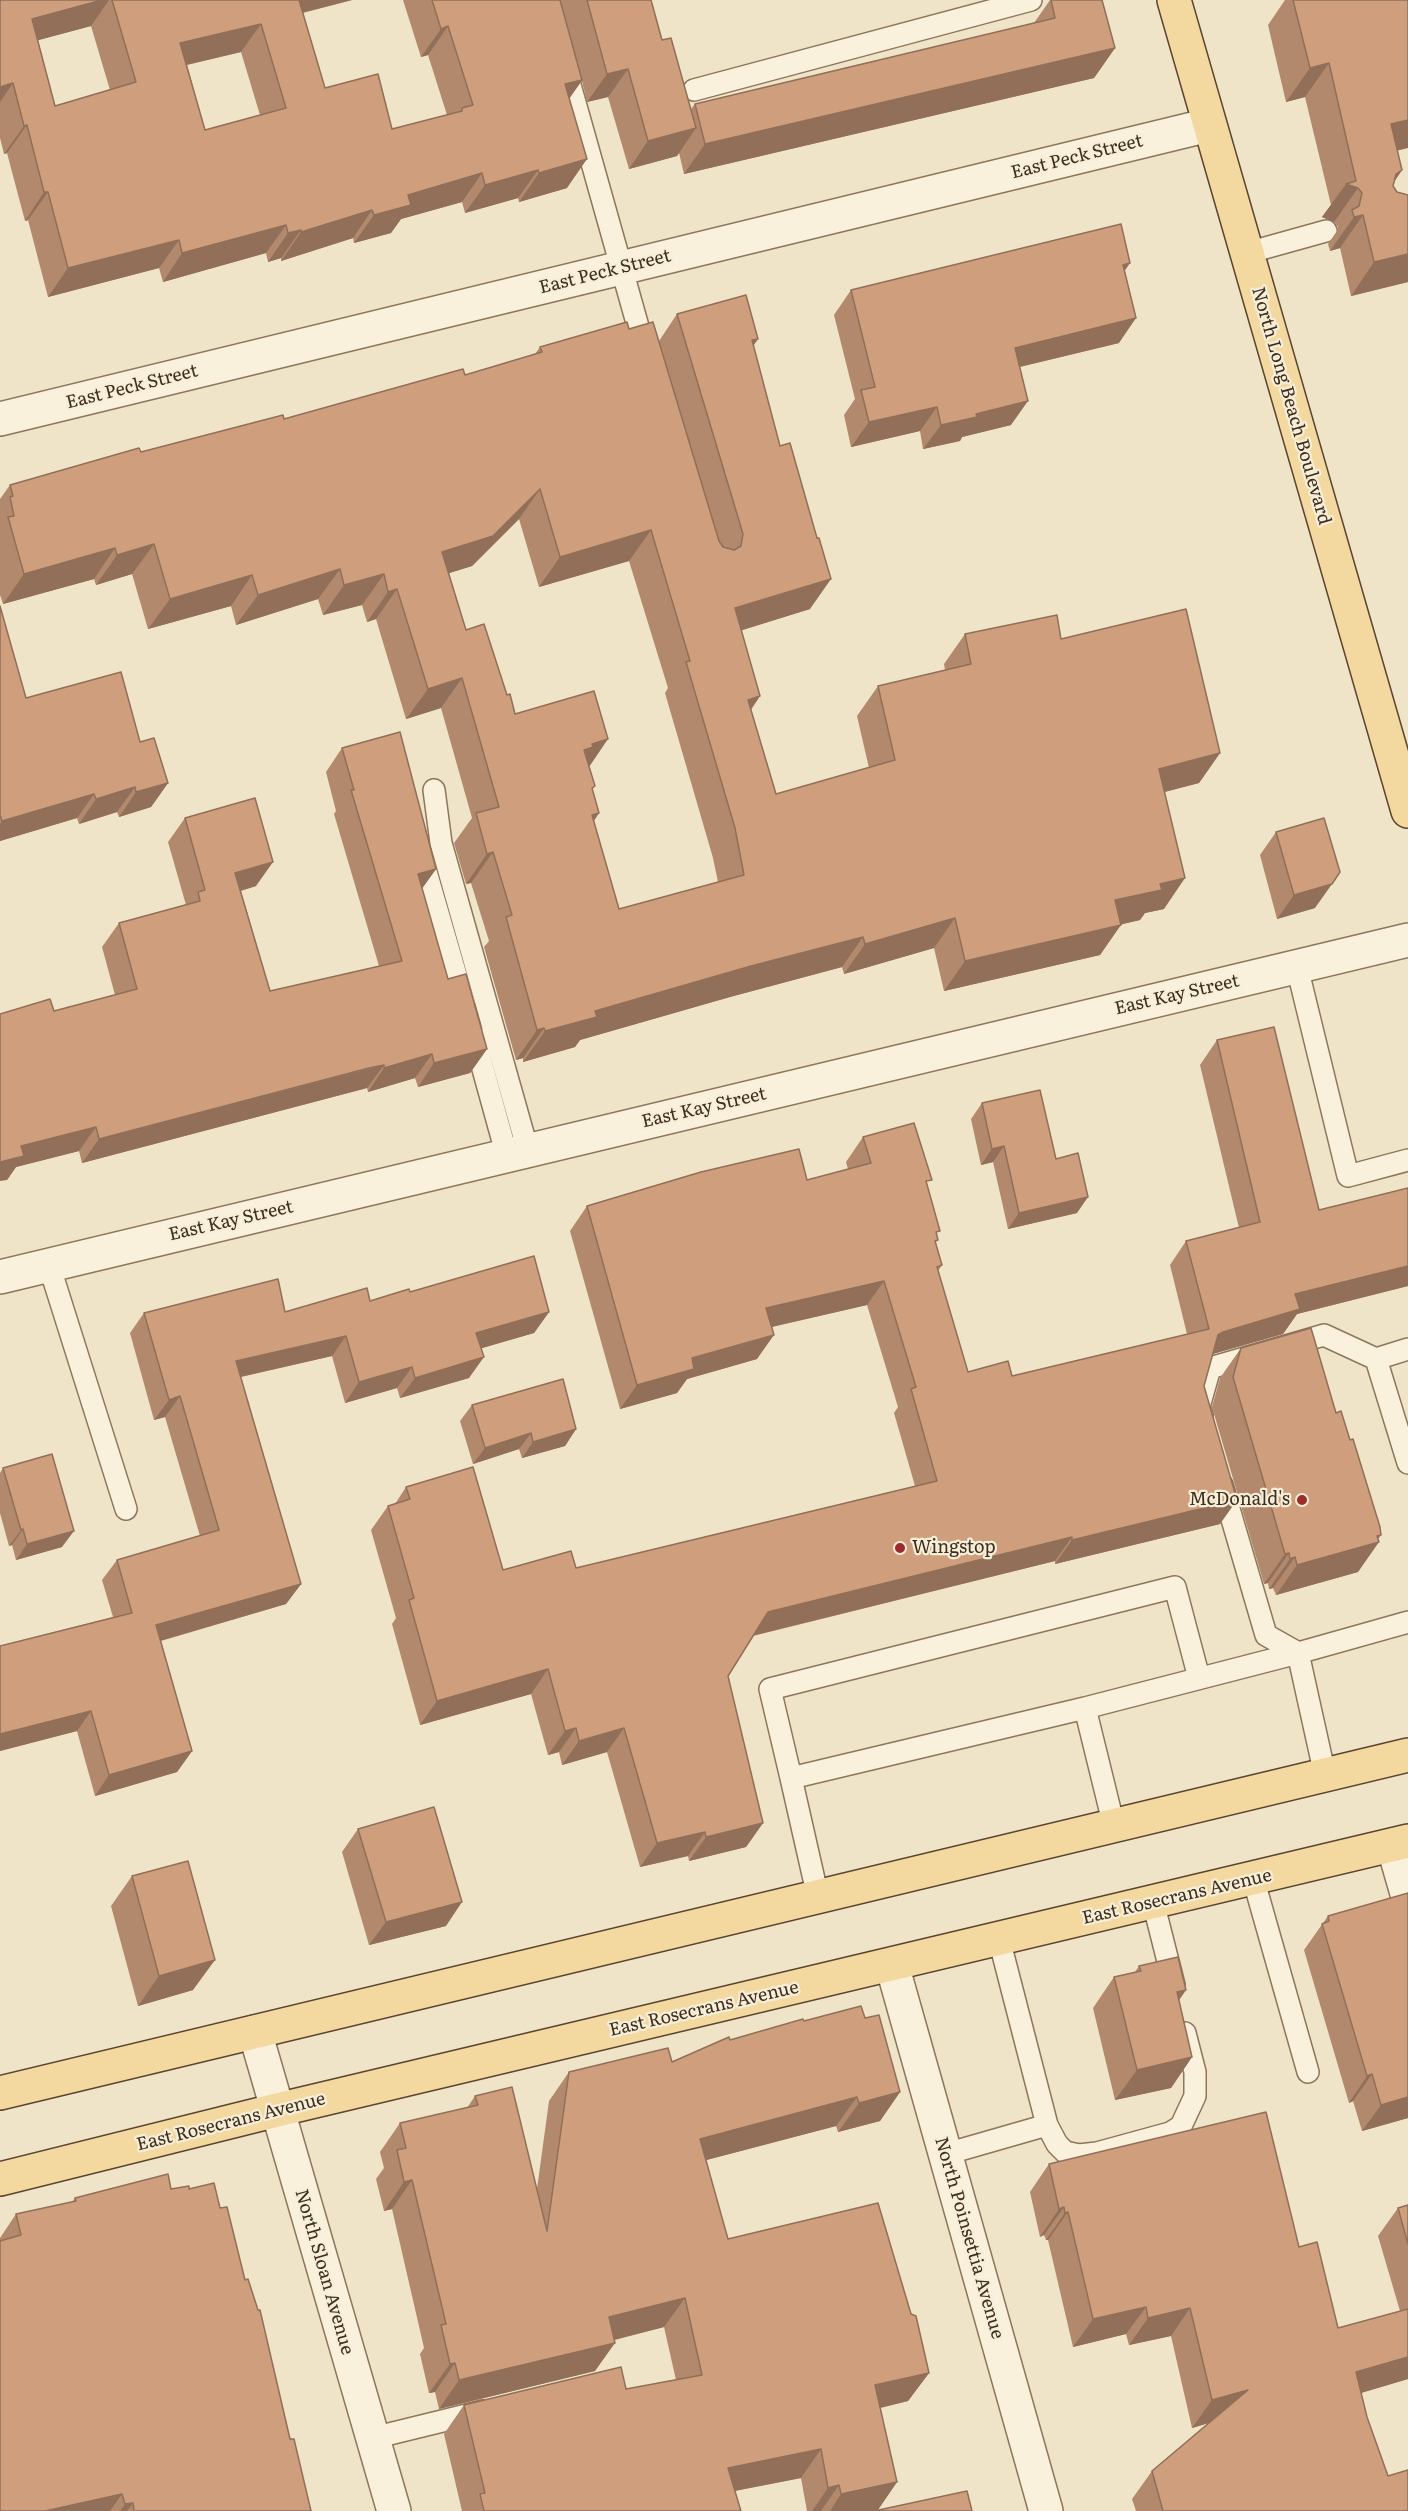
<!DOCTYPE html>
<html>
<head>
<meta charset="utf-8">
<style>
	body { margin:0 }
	canvas { display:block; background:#f0e4c8 }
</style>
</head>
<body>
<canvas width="1408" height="2511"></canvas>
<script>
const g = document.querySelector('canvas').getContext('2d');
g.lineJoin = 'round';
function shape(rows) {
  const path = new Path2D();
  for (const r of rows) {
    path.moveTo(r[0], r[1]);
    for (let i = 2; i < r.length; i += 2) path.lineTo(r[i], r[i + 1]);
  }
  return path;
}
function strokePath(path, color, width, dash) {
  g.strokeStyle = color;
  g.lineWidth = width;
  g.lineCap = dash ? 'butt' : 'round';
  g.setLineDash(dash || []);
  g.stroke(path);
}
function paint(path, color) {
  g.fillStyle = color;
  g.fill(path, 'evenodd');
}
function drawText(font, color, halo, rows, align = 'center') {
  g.font = font + ' Literata,serif';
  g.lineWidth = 4.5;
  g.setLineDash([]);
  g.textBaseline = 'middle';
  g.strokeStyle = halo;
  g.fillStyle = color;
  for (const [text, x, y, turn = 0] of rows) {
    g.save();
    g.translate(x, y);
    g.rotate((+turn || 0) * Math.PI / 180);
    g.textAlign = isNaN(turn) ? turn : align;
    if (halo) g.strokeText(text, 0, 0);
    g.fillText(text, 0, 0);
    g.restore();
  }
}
const lane = shape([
	[565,67,646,355],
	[694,90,1031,0],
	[1247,253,1326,231],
	[434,790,441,843,528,1151],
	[420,851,464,1003],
	[1297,967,1348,1176,1408,1160],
	[473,1033,507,1156],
	[49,1265,126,1509],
	[1408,1349,1376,1359,1408,1463],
	[1202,1415,1199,1407,1210,1368,1324,1335,1376,1359],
	[1222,1485,1266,1635,1298,1653],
	[1085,1708,1298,1653],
	[1325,1775,1298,1653,1408,1622],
	[791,1778,770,1689,1175,1587,1199,1678],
	[1253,1878,1308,2072],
	[818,1897,791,1778,1085,1708,1114,1826],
	[1153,1902,1174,1985],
	[1047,2125,1057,2144,1065,2152,1079,2155,1097,2153,1170,2133,1181,2126,1195,2096,1195,2072,1185,2033],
	[946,2154,1047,2125,999,1939],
	[373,2438,483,2411]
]);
const street = shape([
	[0,419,1209,125],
	[0,1277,1408,940],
	[1393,1845,1408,1897],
	[892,1965,1046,2511],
	[255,2032,394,2511]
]);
const primary = shape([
	[1174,0,1408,811],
	[0,2093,1408,1755],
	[0,2179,277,2110,1408,1841]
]);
const wall = shape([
	[0,0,352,0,303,13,325,88,392,129,447,115,428,55,421,57,403,0,651,0,662,40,691,109,695,104,1034,23,1050,0,1102,0,1115,48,1094,78,684,174,679,153,677,156,629,169,608,97,587,102,582,81,569,98,567,188,519,202,518,198,465,213,462,202,401,219,391,233,354,243,353,238,281,261,281,258,268,262,266,253,163,282,159,268,48,297,28,220,25,221,7,153,4,154,0,138],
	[91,26,110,90,55,106,38,40],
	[241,52,260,115,205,130,187,65],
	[1285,0,1408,0,1397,151,1402,170,1394,182,1393,186,1408,282,1351,296,1340,248,1330,251,1328,244,1337,231,1338,227,1334,222,1322,217,1331,205,1305,97,1286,102,1268,25],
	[1125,272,1119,343,1020,367,1011,425,962,437,960,441,923,449,920,431,851,447,844,415,855,399,834,315,851,290],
	[677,314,758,339,753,346,810,609,741,630,760,696,751,710,776,794,869,768,857,716,878,686,945,670,944,664,965,634,1061,639,1220,753,1199,783,1164,792,1164,909,1145,913,1140,920,1121,924,1100,955,944,991,934,948,844,974,842,967,730,997,580,1040,575,1047,523,1062,523,1058,516,1060,484,947,489,941,471,883,466,884,454,843,472,818,441,708,406,719,376,619,367,622,362,605,323,615,318,599,236,625,231,606,148,629,132,574,96,585,94,579,3,604,0,595,0,499,10,485,141,452,284,419,465,375,535,354,540,347,629,329,659,341],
	[519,519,539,587,629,561,668,688,665,693,713,858,718,882,619,909,594,821,599,813,592,790,595,786,589,767,515,714,507,695,466,630,449,573,472,566],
	[0,606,26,698,140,742,168,783,151,807,119,817,117,812,79,824,77,818,0,841],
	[342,748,436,869,422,888,448,979,487,1049,470,1073,418,1087,415,1078,368,1092,367,1088,352,1092,82,1163,79,1151,16,1167,7,1180,54,1011,115,995,102,947,119,923,186,905,168,842,185,818,256,886,241,891,270,991,379,966,334,814,336,811,326,772],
	[1276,832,1315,908,1277,919,1260,855],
	[1217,1040,1319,1210,1408,1188,1408,1286,1297,1314,1283,1334,1212,1354,1204,1386,1220,1524,1055,1564,1055,1561,753,1636,728,1676,763,1823,746,1847,689,1861,688,1856,640,1867,607,1752,562,1765,559,1752,548,1755,531,1694,420,1725,392,1624,396,1618,371,1530,388,1506,395,1504,406,1487,503,1570,576,1568,915,1486,894,1413,898,1407,867,1305,772,1327,757,1359,687,1379,677,1393,620,1409,570,1231,587,1206,807,1180,848,1169,846,1162,863,1137,927,1186,937,1236,936,1243,942,1265,938,1271,968,1372,1012,1376,1187,1334,1170,1265,1186,1241,1239,1228,1200,1065],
	[982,1103,1056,1159,1077,1213,1008,1229,993,1162,981,1165,971,1119],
	[410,1292,549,1312,534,1333,481,1348,469,1378,400,1398,397,1388,345,1403,332,1356,241,1377,301,1584,286,1604,161,1641,192,1751,177,1772,95,1796,77,1731,0,1751,0,1646,113,1617,102,1580,117,1560,200,1536,165,1417,154,1420,130,1333,144,1313,285,1312,370,1301],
	[1241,1348,1336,1413,1378,1539,1358,1572,1276,1595,1273,1588,1269,1589,1268,1583,1264,1584,1212,1407,1220,1378],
	[472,1405,576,1429,565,1446,522,1458,519,1449,473,1464,460,1421],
	[3,1468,62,1547,16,1560,12,1545,9,1546,0,1513,0,1473],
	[358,1829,446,1926,369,1945,342,1852],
	[132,1876,193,1990,138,2006,111,1906],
	[1408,1893,1408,2118,1362,2131,1353,2101,1349,2103,1304,1950,1328,1916],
	[1139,1966,1186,1990,1179,2000,1192,2057,1171,2088,1115,2100,1093,2008,1114,1977,1135,1972],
	[865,2018,900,2092,880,2121,838,2132,836,2126,706,2160,728,2239,929,2373,908,2401,880,2408,897,2482,878,2510,972,2511,807,2511,801,2478,735,2491,741,2511,462,2511,444,2434,464,2405,626,2389,676,2380,664,2327,615,2340,595,2371,439,2409,435,2392,429,2393,420,2354,424,2348,392,2209,384,2211,376,2179,384,2168,380,2152,400,2123,467,2108,475,2096,537,2189,549,2101,569,2072,672,2062,730,2040,804,2021],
	[1049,2164,1299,2247,1338,2328,1400,2311,1378,2236,1398,2208,1408,2205,1408,2379,1361,2393,1367,2417,1388,2476,1408,2511,1136,2511,1132,2499,1152,2471,1208,2423,1192,2428,1171,2336,1129,2345,1126,2334,1073,2347,1048,2240,1046,2240,1044,2235,1040,2237,1030,2192],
	[171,2189,189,2189,220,2208,245,2280,311,2511,0,2511,0,2238,16,2214,72,2202,75,2198]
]);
const shadedWall = shape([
	[102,0,109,0,91,26,13,47,32,19],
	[290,0,352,0,277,19],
	[261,24,241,52,160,71,180,43],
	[448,26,428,55,421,57,441,29],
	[1115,48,1094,78,684,174,705,144],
	[1329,63,1305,97,1286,102,1310,68],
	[628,69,608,97,587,102,607,74],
	[582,80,563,108,565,84],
	[13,83,0,102,0,87],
	[1408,120,1408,148,1368,158,1391,124],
	[27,125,7,153,4,154,24,126],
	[696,128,677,156,629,169,648,141],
	[587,159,567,188,519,202,539,173],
	[538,170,518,198,465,213,485,185],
	[1402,170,1379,204,1396,174],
	[482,173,462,202,401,219,391,233,354,243,374,215,408,195],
	[1346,184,1358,188,1334,222,1322,217],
	[44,192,48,192,28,220,25,221],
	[372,210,353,238,281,261,301,232],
	[1363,215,1340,248,1330,251,1354,217],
	[286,225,266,253,163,282,182,253],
	[301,230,281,258,268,262,288,233],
	[179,240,159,268,48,297,68,268],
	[1408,254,1408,282,1351,296,1374,262],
	[1130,263,1113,288,1123,265],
	[1136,318,1119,343,998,372,1015,348],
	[758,339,737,369,752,340],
	[1028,401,1011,425,962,437,960,441,923,449,941,425,976,414],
	[937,407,920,431,851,447,869,422],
	[540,489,519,519,472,566,421,582,442,552],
	[651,530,629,561,539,587,560,557],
	[154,544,132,574,96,585,117,555],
	[115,548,94,579,3,604,24,574],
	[340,569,318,599,236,625,258,595],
	[384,574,362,605,323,615,344,585],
	[252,575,231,606,148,629,170,599],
	[831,579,810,609,714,639,735,608],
	[397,589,376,619,367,622,388,592],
	[462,678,441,708,406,719,428,689],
	[760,696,739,726,748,700],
	[608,739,587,770,584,750,592,744],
	[1220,753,1199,783,1138,799,1159,769],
	[168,783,151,807,119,817,136,792],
	[135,787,117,812,79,824,96,799],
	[94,794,77,818,0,841,0,824,2,821],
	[599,813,578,843,592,815],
	[493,852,471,883,466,884,487,854],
	[273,862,256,886,219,897,235,873],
	[436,869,419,893,418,874],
	[1185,878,1164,909,1145,913,1140,920,1094,931,1115,900,1160,884],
	[1332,884,1315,908,1277,919,1294,895],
	[955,918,934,948,844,974,865,944],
	[1121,925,1100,955,944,991,965,961],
	[863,937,842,967,730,997,580,1040,575,1047,523,1062,545,1031,595,1011,751,966],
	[544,1028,523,1058,516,1060,537,1030],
	[487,1049,470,1073,418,1087,434,1063],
	[432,1054,415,1078,368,1092,384,1068],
	[384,1065,367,1088,82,1163,99,1139],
	[96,1127,79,1151,16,1167,7,1180,0,1181,0,1162,21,1146],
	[1004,1146,993,1162,981,1165,992,1149],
	[1088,1197,1077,1213,1008,1229,1019,1213],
	[1408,1266,1408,1286,1297,1314,1283,1334,1206,1356,1218,1335,1295,1294],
	[884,1281,867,1305,749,1332,766,1308],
	[549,1312,534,1333,462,1354,476,1333],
	[774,1335,757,1359,687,1379,677,1393,620,1409,637,1385,692,1358],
	[346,1336,332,1356,222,1381,236,1361],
	[484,1357,469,1378,400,1398,415,1378],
	[412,1367,397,1388,345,1403,359,1382],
	[180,1396,165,1417,154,1420,169,1400],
	[576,1429,565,1446,522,1458,533,1442],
	[531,1433,519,1449,473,1464,485,1448],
	[1237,1500,1220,1524,1055,1564,1072,1540],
	[23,1529,12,1545,9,1546,21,1530],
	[74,1531,62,1547,16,1560,27,1544],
	[1381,1535,1375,1543,1379,1542,1358,1572,1276,1595,1297,1565],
	[1072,1537,1055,1561,751,1636,768,1612],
	[1289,1553,1268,1583,1264,1584,1285,1554],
	[1295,1557,1273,1588,1269,1589,1290,1559],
	[301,1584,286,1604,142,1646,156,1625],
	[548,1669,531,1694,420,1725,437,1701],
	[91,1711,77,1731,0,1751,0,1734],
	[576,1728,559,1752,548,1755,565,1731],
	[624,1728,607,1752,562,1765,579,1741],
	[192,1751,177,1772,95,1796,109,1775],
	[763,1823,746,1847,689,1861,706,1837],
	[705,1832,688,1856,640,1867,657,1843],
	[462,1902,446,1926,369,1945,386,1922],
	[215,1960,193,1990,138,2006,159,1976],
	[1186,1990,1165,2020,1177,1992],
	[1192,2057,1171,2088,1115,2100,1137,2070],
	[1372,2074,1353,2101,1349,2103,1367,2076],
	[900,2092,880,2121,838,2132,859,2103],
	[857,2097,836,2126,680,2167,700,2139],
	[1408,2097,1408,2118,1362,2131,1381,2105],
	[412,2180,392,2209,384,2211,404,2182],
	[1064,2207,1044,2235,1040,2237,1059,2209],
	[1068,2212,1048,2240,1046,2240,1065,2213],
	[685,2298,664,2327,589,2346,609,2317],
	[1146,2307,1126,2334,1073,2347,1093,2319],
	[1190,2308,1171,2336,1129,2345,1148,2318],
	[615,2343,595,2371,439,2409,459,2380],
	[1408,2357,1408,2379,1337,2400,1356,2372],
	[455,2363,435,2392,429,2393,450,2364],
	[929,2373,908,2401,855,2414,875,2385],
	[1248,2390,1229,2417,1192,2428,1212,2400],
	[821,2449,801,2478,708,2496,728,2468],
	[897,2482,877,2511,830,2511,841,2494],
	[839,2485,821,2511,812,2511,828,2488],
	[122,2494,110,2511,45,2511],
	[133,2503,127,2511,120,2511,125,2504]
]);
const building = shape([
	[0,0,102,0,32,19,55,106,136,82,112,0,299,0,325,88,378,74,392,129,462,111,462,108,473,105,448,26,441,29,432,0,560,0,582,80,565,84,587,159,539,173,538,170,485,185,482,173,408,195,411,205,374,215,372,210,301,232,301,230,288,233,286,225,182,253,179,240,68,268,48,192,44,192,27,125,24,126,13,83,0,87,0,0],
	[261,24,286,108,205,130,180,43,261,24],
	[587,0,651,0,662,40,671,38,696,128,648,141,628,69,607,74,587,0],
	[1051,0,1102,0,1115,48,705,144,695,104,1055,18,1051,0],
	[1293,0,1408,0,1408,120,1391,124,1402,170,1396,174,1393,186,1397,192,1408,195,1408,254,1374,262,1363,215,1354,217,1352,210,1359,206,1362,193,1358,188,1346,184,1356,181,1329,63,1310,68,1293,0],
	[1121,224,1130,263,1123,265,1136,318,1015,348,1028,401,976,414,977,417,941,425,937,407,869,422,861,390,875,387,851,290,1121,224],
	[746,295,758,339,752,340,780,446,790,443,817,538,819,538,831,579,735,608,760,696,748,700,776,794,895,760,878,686,971,664,965,634,1057,615,1061,639,1186,609,1220,753,1159,769,1185,878,1160,884,1162,890,1115,900,1121,925,965,961,955,918,865,944,863,937,751,966,595,1011,597,1017,545,1031,544,1028,537,1030,506,917,512,915,493,852,487,854,476,813,499,807,462,678,428,689,397,589,388,592,384,574,344,585,340,569,258,595,252,575,170,599,154,544,117,555,115,548,24,574,8,517,14,516,10,497,13,496,10,485,139,448,141,452,283,415,284,419,463,369,465,375,542,352,540,347,627,322,629,329,653,322,719,541,723,547,734,550,741,546,743,534,677,314,746,295],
	[540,489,560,557,651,530,690,661,686,662,735,828,744,875,619,909,592,815,599,813,592,788,595,786,584,750,593,747,592,744,608,739,594,691,515,714,510,694,507,695,484,624,466,630,442,552,493,536,540,489],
	[0,606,26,698,121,672,140,742,154,738,168,783,136,792,135,787,96,799,94,794,2,821,0,815,0,606],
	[400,732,436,869,418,874,448,979,466,974,487,1049,434,1063,432,1054,384,1068,384,1065,369,1068,99,1139,96,1127,21,1146,24,1156,0,1162,0,1014,50,999,54,1011,137,989,119,923,200,901,198,892,205,890,185,818,255,798,273,862,235,873,270,991,402,961,351,790,354,790,342,748,400,732],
	[1324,818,1340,872,1332,884,1294,895,1276,832,1324,818],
	[1274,1027,1319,1210,1408,1188,1408,1266,1295,1294,1300,1309,1223,1332,1218,1335,1204,1386,1237,1500,1072,1540,1072,1537,768,1612,728,1676,763,1823,706,1837,705,1832,657,1843,624,1728,579,1741,576,1728,565,1731,548,1669,437,1701,409,1600,414,1598,388,1506,410,1499,406,1487,473,1467,503,1570,571,1551,576,1568,937,1481,911,1389,916,1387,884,1281,766,1308,774,1335,692,1358,694,1369,637,1385,587,1206,701,1172,799,1149,807,1180,871,1163,863,1137,914,1123,932,1180,926,1181,940,1231,936,1232,938,1240,935,1241,942,1265,937,1267,968,1372,1008,1361,1012,1376,1209,1329,1186,1241,1260,1222,1217,1040,1274,1027],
	[1040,1090,1056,1159,1078,1153,1088,1197,1019,1213,1004,1146,992,1149,982,1103,1040,1090],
	[534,1256,549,1312,476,1333,484,1357,415,1378,412,1367,359,1382,346,1336,236,1361,301,1584,156,1625,192,1751,109,1775,91,1711,0,1734,0,1646,132,1613,117,1560,219,1530,180,1396,169,1400,144,1313,278,1279,285,1312,367,1288,370,1301,409,1289,410,1292,534,1256],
	[1311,1328,1336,1413,1341,1411,1350,1440,1353,1439,1380,1527,1381,1535,1377,1536,1379,1542,1297,1565,1295,1557,1290,1559,1289,1553,1285,1554,1233,1377,1241,1348,1311,1328],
	[563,1379,576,1429,533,1442,531,1433,485,1448,472,1405,563,1379],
	[52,1454,74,1531,27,1544,23,1529,21,1530,3,1468,52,1454],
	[434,1807,462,1902,386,1922,358,1829,434,1807],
	[188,1861,215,1960,159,1976,132,1876,188,1861],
	[1408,1893,1408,2097,1381,2105,1372,2074,1367,2076,1322,1924,1329,1921,1328,1916,1408,1893],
	[1178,1957,1186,1990,1177,1992,1192,2057,1137,2070,1114,1977,1141,1971,1139,1966,1178,1957],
	[861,2006,865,2018,879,2015,900,2092,859,2103,857,2097,700,2139,728,2239,878,2203,911,2314,916,2316,929,2373,875,2385,897,2482,841,2494,839,2485,828,2488,821,2449,728,2468,741,2511,484,2511,480,2494,485,2493,464,2405,621,2367,626,2389,702,2375,685,2298,609,2317,615,2343,459,2380,455,2363,450,2364,441,2325,446,2324,412,2180,404,2182,397,2150,406,2148,400,2123,478,2105,475,2096,512,2087,547,2231,569,2072,668,2048,672,2062,729,2037,730,2040,803,2019,804,2021,861,2006],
	[1266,2112,1299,2247,1317,2242,1338,2328,1408,2309,1408,2357,1356,2372,1367,2417,1388,2476,1408,2470,1408,2511,1163,2511,1152,2471,1248,2390,1212,2400,1190,2308,1148,2318,1146,2307,1093,2319,1068,2212,1065,2213,1064,2207,1059,2209,1049,2164,1266,2112],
	[168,2174,171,2189,189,2186,189,2189,214,2183,220,2208,227,2207,245,2280,248,2279,258,2310,260,2310,290,2439,294,2439,311,2511,134,2511,133,2503,125,2504,122,2494,45,2511,0,2511,0,2241,21,2235,16,2214,76,2201,75,2198,168,2174],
	[1408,2205,1408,2244,1398,2208,1408,2205],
	[967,2491,972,2511,874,2511,967,2491]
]);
const markers = [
	[1302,1500,6,"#9e2a2b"],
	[900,1548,6,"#9e2a2b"]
];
const streetNames = [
	["East Peck Street",1077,157,-14],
	["East Peck Street",605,272,-14],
	["East Peck Street",132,387,-14],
	["North Long Beach Boulevard",1291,406,74],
	["East Kay Street",1177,995,-13],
	["East Kay Street",704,1108,-13],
	["East Kay Street",231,1221,-13],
	["East Rosecrans Avenue",1177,1897,-13],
	["East Rosecrans Avenue",704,2009,-13],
	["East Rosecrans Avenue",231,2122,-14],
	["North Poinsettia Avenue",969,2238,74],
	["North Sloan Avenue",324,2272,74]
];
const poiNames = [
	["McDonald's",1290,1500],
	["Wingstop",912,1548,"left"]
];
strokePath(lane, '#8d765c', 24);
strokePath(street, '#8d765c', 36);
strokePath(primary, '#5b4430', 36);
strokePath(lane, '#faf1dc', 21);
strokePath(street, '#faf1dc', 33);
strokePath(primary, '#f3d9a0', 33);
paint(wall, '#b2896c');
paint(shadedWall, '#916f58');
paint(building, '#cf9f7d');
strokePath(building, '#916f58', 1.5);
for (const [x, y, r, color] of markers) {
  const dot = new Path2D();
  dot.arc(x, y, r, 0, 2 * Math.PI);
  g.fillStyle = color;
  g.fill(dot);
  strokePath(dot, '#f7eed8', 2);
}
drawText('18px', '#3d2e20', '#f7eed8', streetNames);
drawText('18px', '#3d2e20', '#f7eed8', poiNames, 'right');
</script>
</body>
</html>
